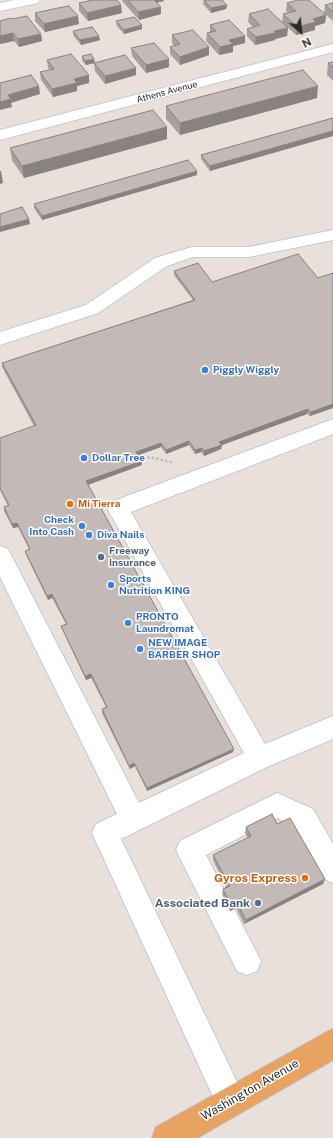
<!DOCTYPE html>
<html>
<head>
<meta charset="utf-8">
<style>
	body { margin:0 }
	#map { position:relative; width:333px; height:1138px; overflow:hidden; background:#eae0db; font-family:"Public Sans",sans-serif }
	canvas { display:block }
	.north { position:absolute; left:281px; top:12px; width:40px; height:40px; -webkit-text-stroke:3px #fff; paint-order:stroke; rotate:152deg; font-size:11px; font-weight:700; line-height:16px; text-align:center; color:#292929 }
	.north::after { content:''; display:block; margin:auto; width:14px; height:18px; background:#292929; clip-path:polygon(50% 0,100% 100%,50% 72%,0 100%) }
</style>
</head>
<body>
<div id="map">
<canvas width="333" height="1138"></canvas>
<div class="north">N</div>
</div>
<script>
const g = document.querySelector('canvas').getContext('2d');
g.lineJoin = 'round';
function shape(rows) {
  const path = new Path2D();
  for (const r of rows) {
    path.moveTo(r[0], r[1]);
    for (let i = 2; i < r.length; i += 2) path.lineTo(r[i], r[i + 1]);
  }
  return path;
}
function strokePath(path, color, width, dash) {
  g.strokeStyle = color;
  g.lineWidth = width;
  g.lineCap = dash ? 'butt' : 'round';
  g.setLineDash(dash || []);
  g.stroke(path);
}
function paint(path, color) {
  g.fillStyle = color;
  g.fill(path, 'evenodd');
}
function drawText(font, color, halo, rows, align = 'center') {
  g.font = font + ' "Public Sans",sans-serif';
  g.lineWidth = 3;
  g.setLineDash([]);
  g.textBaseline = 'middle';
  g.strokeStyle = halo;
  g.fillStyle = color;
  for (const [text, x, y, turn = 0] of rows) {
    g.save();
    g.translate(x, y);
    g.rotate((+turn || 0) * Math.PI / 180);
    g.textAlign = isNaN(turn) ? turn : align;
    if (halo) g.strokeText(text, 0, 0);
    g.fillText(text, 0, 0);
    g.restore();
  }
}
const path = shape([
	[139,461,150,457,174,463]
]);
const minor = shape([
	[14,0,40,0,38,3,0,11,0,3,14,0],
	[333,44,333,52,0,140,0,130,333,44],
	[333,230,333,240,249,257,193,257,167,266,98,313,0,345,0,332,86,305,155,258,192,247,249,247,333,230],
	[333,419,333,434,131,512,265,744,333,716,333,739,269,766,121,839,246,1101,242,1112,231,1116,220,1112,92,833,96,824,117,814,0,577,0,546,8,549,139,803,244,753,107,508,111,502,333,419],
	[277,793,313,809,333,844,333,883,324,879,295,827,277,818,206,855,261,961,257,971,247,975,237,971,176,850,180,841,277,793]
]);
const major = shape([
	[333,1029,333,1060,197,1138,152,1138,156,1127,323,1034,333,1029]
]);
const wall = shape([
	[122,0,164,0,164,1,157,2,161,7,161,14,139,20,122,1],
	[204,0,227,5,226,9,211,13,203,4],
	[79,3,122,13,88,21,79,11],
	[287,3,324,13,325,5,333,3,333,21,326,15,325,23,315,26,315,30,296,35,282,22,283,14,288,12,286,11],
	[35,13,79,24,45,32,35,21],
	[249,14,287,36,275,39,275,40,255,45,247,36,247,29,253,27,248,22],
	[12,19,41,34,42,41,19,47,14,41,0,44],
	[116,21,142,29,124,34,117,26],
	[210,25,245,43,233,46,233,52,219,55,206,41,207,33,210,33],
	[73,31,100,40,81,45,73,35],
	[172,35,209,47,209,55,180,65,170,54,170,47,174,46,172,43],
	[131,48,169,67,146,73,132,56],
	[82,56,95,63,86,65,82,61],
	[47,60,89,83,77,86,77,91,53,97,41,80,40,72,50,70,48,68],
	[333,62,333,81,327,75,328,63],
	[94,63,136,75,105,84,95,71],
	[317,98,180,135,166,119,166,106],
	[333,118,210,171,201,159,201,155],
	[167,127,167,139,24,178,12,160,10,148],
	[197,175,42,220,34,208,34,204],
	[174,271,212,282,318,278,333,273,333,408,310,416,307,414,222,445,221,449,204,456,201,452,195,454,189,445,166,454,161,447,138,455,142,461,142,465,88,485,234,749,233,752,147,791,135,766,130,769,102,713,102,709,106,707,91,678,86,680,62,629,61,626,66,624,52,598,48,600,26,555,25,551,29,549,18,527,13,528,4,511,4,507,8,506,0,490,0,438,34,426,2,367,2,363,193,300,174,275],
	[277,824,323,884,244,924,236,908,230,911,222,894,223,889,226,887,213,860,213,855,248,838,245,833,246,827]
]);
const shadedWall = shape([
	[151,0,164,0,164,1,151,4],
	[121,5,122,13,88,21,87,13],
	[227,5,226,9,211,13,211,8],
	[161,7,161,14,139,20,138,12],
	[326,15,325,23,315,26,315,30,296,35,297,27,313,19],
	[78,16,79,24,45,32,44,24],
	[142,25,142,29,124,34,124,30],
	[288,28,287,36,275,39,275,40,255,45,256,37,274,31],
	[13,33,14,41,0,44,0,36],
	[41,34,42,41,19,47,18,39],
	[99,36,100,40,81,45,80,40],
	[245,36,245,43,233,46,233,52,219,55,220,47,229,40],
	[209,47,209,55,180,65,180,57],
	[94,59,95,63,86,65,85,61],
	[169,59,169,67,146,73,146,65],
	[136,68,136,75,105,84,105,76],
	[89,75,89,83,77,86,77,91,53,97,52,89,74,79],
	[39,86,40,94,11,103,12,107,0,110,0,102,8,95],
	[318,86,317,98,180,135,180,123],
	[167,127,167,139,24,178,22,166],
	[333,131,333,136,210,171,210,166],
	[0,171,1,171,3,183,0,184],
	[197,171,197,175,42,220,42,216],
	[29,219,30,224,0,232,0,227],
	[333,404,333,408,310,416,311,412],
	[308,409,307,414,222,445,221,449,204,456,204,451,219,442],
	[189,441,189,445,166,454,166,450],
	[161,443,161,447,136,456,136,452],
	[202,448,201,452,195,454,195,450],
	[142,461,142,465,87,485,86,481],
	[17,523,18,527,13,528,12,524],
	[52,594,52,598,48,600,47,596],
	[91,674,91,678,86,680,85,676],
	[234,749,233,752,147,791,147,788],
	[134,763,135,766,130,769,129,766],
	[325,879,323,884,244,924,246,920],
	[237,903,236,908,230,911,231,906]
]);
const building = shape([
	[92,0,117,0,121,5,87,13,79,3,92,0],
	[128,0,154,0,161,7,138,12,128,0],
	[204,0,222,0,227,5,211,8,204,0],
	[298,0,309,0,326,15,313,19,316,22,297,27,283,14,296,11,287,3,298,0],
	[333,3,333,12,325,5,333,3],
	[69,6,78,16,44,24,35,13,58,8,69,6],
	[268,9,288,28,274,31,275,33,256,37,247,29,260,25,249,14,268,9],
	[27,16,41,34,18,39,13,33,0,36,0,21,11,18,12,19,27,16],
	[134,17,142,25,124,30,116,21,134,17],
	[229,20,245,36,229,40,233,44,220,47,207,33,216,31,210,25,229,20],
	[92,27,99,36,80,40,73,31,92,27],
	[193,30,209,47,180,57,170,47,180,44,172,35,193,30],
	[154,43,169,59,146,65,131,48,154,43],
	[71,54,89,75,74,79,77,83,52,89,40,72,54,69,47,60,71,54],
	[91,54,94,59,85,61,82,56,91,54],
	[125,55,136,68,105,76,94,63,125,55],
	[333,62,333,67,328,63,333,62],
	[303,70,318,86,180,123,166,106,303,70],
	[31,75,39,86,8,95,11,99,0,102,0,83,31,75],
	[153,110,167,127,22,166,10,148,153,110],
	[333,118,333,131,210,166,201,155,333,118],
	[188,160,197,171,42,216,34,204,188,160],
	[22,207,29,219,0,227,0,214,22,207],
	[298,254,318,278,333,273,333,404,311,412,308,409,219,442,222,445,204,451,202,448,195,450,189,441,166,450,161,443,136,452,142,461,86,481,234,749,147,788,134,763,129,766,102,709,107,707,91,674,85,676,61,626,67,624,52,594,47,596,25,551,30,549,17,523,12,524,4,507,9,505,0,488,0,438,36,425,2,363,195,300,174,271,198,263,212,282,298,254],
	[272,814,277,824,290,818,325,879,246,920,237,903,231,906,223,889,230,886,213,855,251,836,246,827,272,814]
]);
const markers = [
	[205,370,4,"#3f7fe0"],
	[84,458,4,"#3f7fe0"],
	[70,504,4,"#e8710a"],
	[82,526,4,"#3f7fe0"],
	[89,535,4,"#3f7fe0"],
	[101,557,4,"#5c6f8a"],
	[111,585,4,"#3f7fe0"],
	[128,623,4,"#3f7fe0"],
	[140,649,4,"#3f7fe0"],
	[305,878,4,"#e8710a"],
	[258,903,4,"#5c6f8a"]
];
const farStreetnames = [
	["Athens Avenue",167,92,-15]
];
const shopNames = [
	["Piggly Wiggly",213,370],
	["Dollar Tree",92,458],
	["Check",74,520,"right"],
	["Into Cash",74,532,"right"],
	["Diva Nails",97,535],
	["Sports",119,579],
	["Nutrition KING",119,591],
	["PRONTO",136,617],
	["Laundromat",136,629],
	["NEW IMAGE",148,643],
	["BARBER SHOP",148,655]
];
const foodNames = [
	["Mi Tierra",78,504]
];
const serviceNames = [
	["Freeway",109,551],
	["Insurance",109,563]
];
const nearFoodnames = [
	["Gyros Express",297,878]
];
const nearServicenames = [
	["Associated Bank",250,903]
];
const nearStreetnames = [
	["Washington Avenue",250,1090,-30]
];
strokePath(minor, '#c4cad2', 2);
strokePath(major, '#bfbfbf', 2);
strokePath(path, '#bfbfbf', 2.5, [2.5, 2]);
paint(minor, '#fff');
paint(major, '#e8a363');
paint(wall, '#a8a09e');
paint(shadedWall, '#888281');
paint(building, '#c3bab8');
strokePath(building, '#888281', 1);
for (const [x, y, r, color] of markers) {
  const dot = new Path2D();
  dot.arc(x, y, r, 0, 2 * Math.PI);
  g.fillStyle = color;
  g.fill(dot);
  strokePath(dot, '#fff', 1.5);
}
drawText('9px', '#292929', '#fff', farStreetnames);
drawText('bold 10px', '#366cbe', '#fff', shopNames, 'left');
drawText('bold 10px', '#c56008', '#fff', foodNames, 'left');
drawText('bold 10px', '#4e5e75', '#fff', serviceNames, 'left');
drawText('bold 12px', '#c56008', '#fff', nearFoodnames, 'right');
drawText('bold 12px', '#4e5e75', '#fff', nearServicenames, 'right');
drawText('12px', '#292929', '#fff', nearStreetnames);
</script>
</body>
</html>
